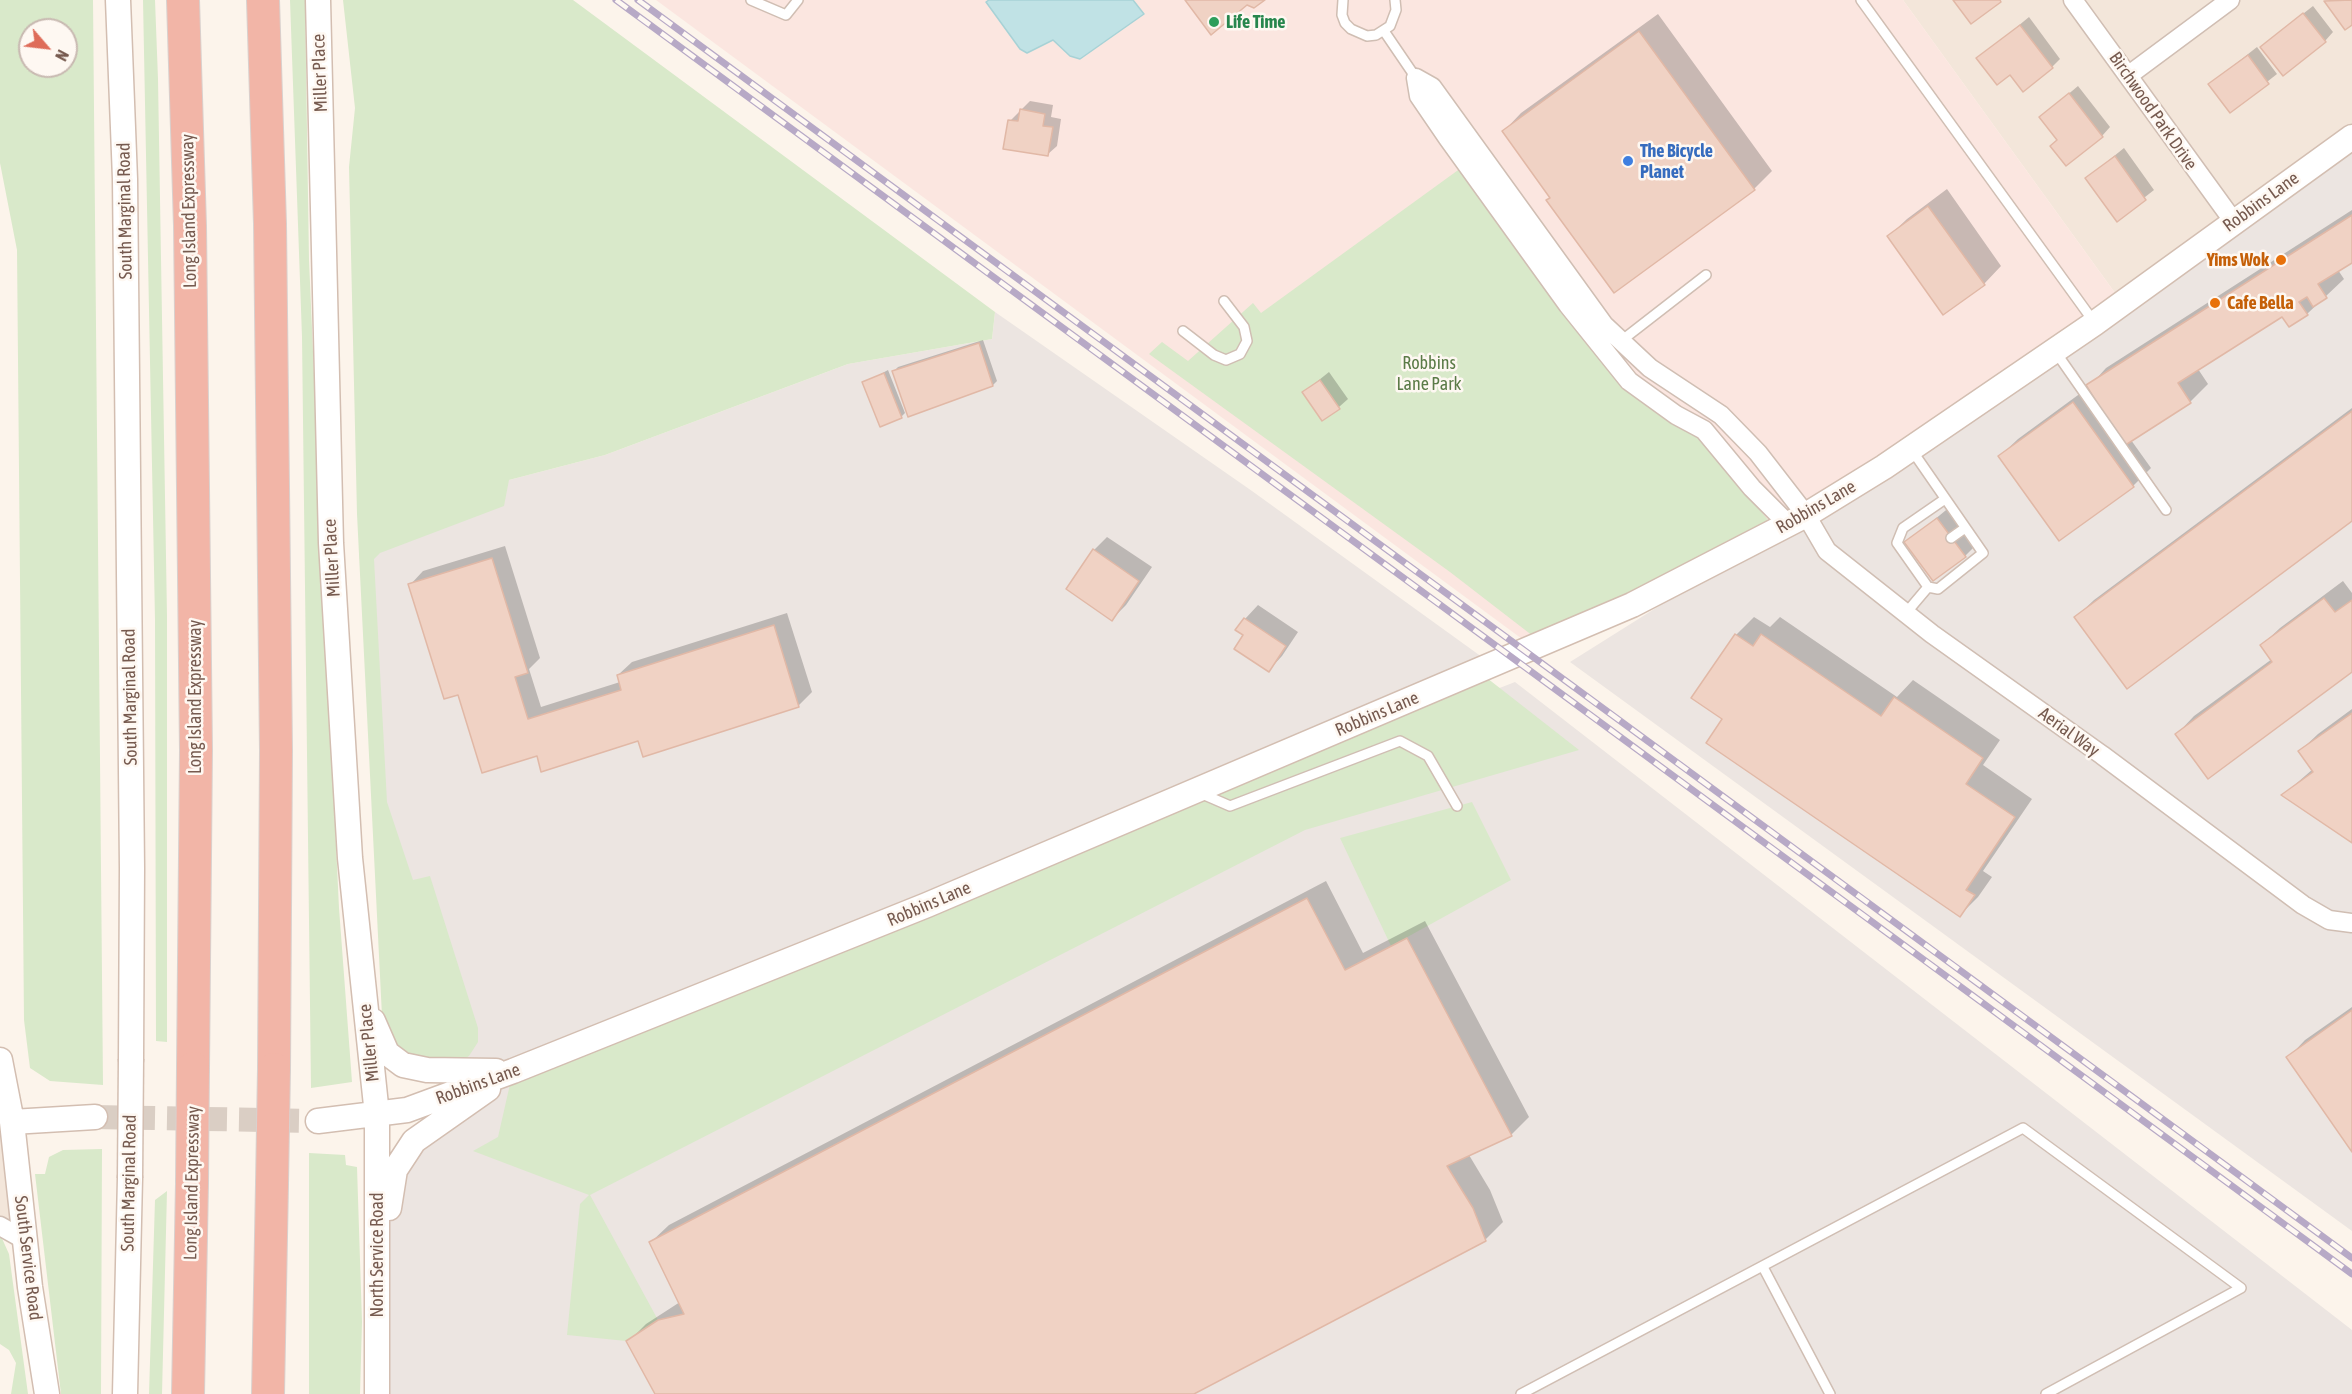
<!DOCTYPE html>
<html>
<head>
<meta charset="utf-8">
<style>
	body { margin:0 }
	#map { position:relative; width:2352px; height:1394px; overflow:hidden; background:#fcf4eb; font-family:"Asap Condensed",sans-serif }
	canvas { display:block }
	.north { position:absolute; left:18px; top:18px; width:60px; height:60px; box-sizing:border-box; background:#fef8f2; border:2px solid #c8b9b1; border-radius:50%; rotate:118deg; font-size:16px; font-weight:700; line-height:24px; text-align:center; color:#765a4f }
	.north::after { content:''; display:block; margin:auto; width:21px; height:27px; background:#de6c59; clip-path:polygon(50% 0,100% 100%,50% 72%,0 100%) }
</style>
</head>
<body>
<div id="map">
<canvas width="2352" height="1394"></canvas>
<div class="north">N</div>
</div>
<script>
const g = document.querySelector('canvas').getContext('2d');
g.lineJoin = 'round';
function paint(path, color) {
  g.fillStyle = color;
  g.fill(path, 'evenodd');
}
function shape(rows) {
  const path = new Path2D();
  for (const r of rows) {
    path.moveTo(r[0], r[1]);
    for (let i = 2; i < r.length; i += 2) path.lineTo(r[i], r[i + 1]);
  }
  return path;
}
function strokePath(path, color, width, dash) {
  g.strokeStyle = color;
  g.lineWidth = width;
  g.lineCap = dash ? 'butt' : 'round';
  g.setLineDash(dash || []);
  g.stroke(path);
}
function drawText(font, color, halo, rows, align = 'center') {
  g.font = font + ' "Asap Condensed",sans-serif';
  g.lineWidth = 5;
  g.setLineDash([]);
  g.textBaseline = 'middle';
  g.strokeStyle = halo;
  g.fillStyle = color;
  for (const [text, x, y, turn = 0] of rows) {
    g.save();
    g.translate(x, y);
    g.rotate((+turn || 0) * Math.PI / 180);
    g.textAlign = isNaN(turn) ? turn : align;
    if (halo) g.strokeText(text, 0, 0);
    g.fillText(text, 0, 0);
    g.restore();
  }
}
const residential = shape([
	[1903,0,2352,0,2352,137,2123,304],
	[0,1060,25,1240,0,1226]
]);
const commercial = shape([
	[656,0,1903,0,2123,304,1906,451,1533,647]
]);
const industrial = shape([
	[2352,137,2352,1231,1570,662,1858,481],
	[995,312,1252,491,1493,665,577,1046,1515,682,2352,1330,2352,1394,369,1394,377,1247,418,1135,538,1060,441,1064,391,1037,359,549,509,480,605,455,848,364,992,339]
]);
const green = shape([
	[0,0,93,0,103,1085,50,1081,30,1068,24,1020,17,250,0,163],
	[30,30,66,30,66,66,30,66],
	[143,0,155,0,158,79,167,616,167,1042,156,1041,155,620],
	[290,0,305,0,309,260,319,488,339,908,352,1082,311,1088,302,337],
	[343,0,573,0,995,312,992,339,848,364,605,455,509,480,504,506,380,553,374,559,387,802,413,880,430,876,478,1028,478,1042,469,1056,457,1063,401,1057,382,1016,357,514,349,167,355,108],
	[1461,168,1621,385,1702,438,1776,530,1542,643,1450,572,1149,354,1162,342,1188,361,1253,303,1261,313],
	[1478,671,1579,750,1305,830,590,1195,658,1320,626,1341,567,1335,580,1204,589,1195,473,1151,498,1137,513,1071],
	[1472,802,1511,880,1391,946,1340,838],
	[102,1149,101,1394,61,1394,35,1174,45,1174,49,1157,63,1150],
	[309,1153,345,1155,346,1165,357,1167,362,1322,360,1394,309,1394],
	[167,1191,162,1394,149,1394,155,1200],
	[0,1234,9,1254,28,1394,11,1394,16,1363,9,1350,0,1344]
]);
const water = shape([
	[989,0,1133,0,1144,14,1080,59,1070,56,1053,40,1027,53,1020,49,986,2,989,0]
]);
const shadow = shape([
	[2313,6,2333,32,2325,41,2271,39],
	[1658,14,1772,171,1754,189,1551,197,1504,131,1521,113],
	[2029,17,2060,59,2052,67,1978,59],
	[2257,47,2277,74,2230,111,2210,84],
	[2078,86,2110,127,2102,136,2058,139,2041,117],
	[1030,101,1053,105,1051,117,1061,119,1057,146,1048,154,1010,121],
	[2124,148,2154,190,2117,219,2087,178],
	[1947,189,2001,266,1984,284,1889,236,1907,219],
	[2352,210,2352,261,2338,270,2344,279,2307,314,2283,315,2198,369,2208,384,2190,402,2131,440,2151,468,2133,486,2000,456,2018,439,2089,387,2106,368],
	[983,340,997,381,993,385,894,371,898,367],
	[888,370,905,413,901,417,864,383],
	[1329,372,1348,399,1339,407,1304,392],
	[2352,408,2352,519,2076,617,2094,600],
	[1951,506,1978,543,1965,556,1906,543],
	[1107,537,1152,567,1126,605,1112,619,1094,550],
	[505,546,540,658,529,669,541,707,620,682,618,675,632,662,787,613,812,692,798,706,639,739,538,754,459,693,410,585,423,571],
	[2343,581,2352,593,2352,670,2177,734,2194,716,2272,659,2262,645,2280,628],
	[1258,605,1298,632,1282,656,1269,670,1245,635,1245,619],
	[1754,617,1770,627,1780,617,1897,697,1913,680,2000,740,1983,765,2032,799,1983,871,1992,877,1978,897,1960,915,1724,719,1693,698,1736,635],
	[2352,709,2352,841,2283,795,2313,769,2300,751,2318,734],
	[1326,881,1363,953,1425,921,1529,1117,1511,1135,1469,1155,1490,1190,1503,1222,1485,1240,1191,1394,656,1394,628,1342,646,1324,680,1302,651,1242,669,1225],
	[2352,1007,2352,1149,2288,1058,2305,1040]
]);
const building = shape([
	[1185,0,1265,0,1254,8,1247,5,1211,35,1185,0],
	[1953,0,2000,0,2001,2,1971,24,1953,0],
	[2352,0,2352,25,2345,30,2324,1,2352,0],
	[2303,13,2326,42,2283,76,2260,47,2303,13],
	[2020,25,2053,68,2023,92,2010,75,1997,85,1976,58,2020,25],
	[1639,31,1755,190,1614,293,1546,200,1550,198,1502,131,1639,31],
	[2248,55,2269,84,2230,113,2208,84,2248,55],
	[2069,93,2103,137,2066,166,2050,146,2057,140,2039,117,2069,93],
	[1020,109,1045,114,1043,126,1053,127,1048,156,1003,149,1008,120,1018,121,1020,109],
	[2115,156,2146,200,2117,222,2085,178,2115,156],
	[1928,206,1985,285,1943,315,1887,236,1928,206],
	[2352,215,2352,263,2318,284,2327,298,2313,307,2307,297,2299,302,2308,315,2289,327,2282,317,2178,383,2191,403,2124,446,2086,385,2352,215],
	[979,343,993,386,908,417,892,371,979,343],
	[884,373,902,418,880,427,862,382,884,373],
	[1320,380,1340,409,1322,421,1302,392,1320,380],
	[2073,402,2134,487,2059,541,1998,456,2073,402],
	[2352,411,2352,521,2127,689,2074,617,2352,411],
	[1937,518,1966,557,1933,581,1904,542,1937,518],
	[1093,549,1139,581,1112,621,1066,589,1093,549],
	[492,558,528,673,515,677,528,719,621,690,617,675,774,625,799,707,643,757,638,741,541,772,537,756,482,773,458,695,444,699,408,584,492,558],
	[2324,598,2335,612,2352,600,2352,672,2208,779,2175,734,2272,662,2260,645,2324,598],
	[1244,618,1286,646,1269,672,1234,649,1243,635,1235,630,1244,618],
	[1735,634,1753,646,1761,634,1881,716,1894,697,1983,758,1966,784,2015,817,1966,890,1975,895,1960,917,1706,743,1722,719,1691,698,1735,634],
	[2352,713,2352,843,2281,795,2313,772,2298,751,2352,713],
	[1307,898,1345,970,1407,938,1512,1136,1447,1166,1473,1208,1486,1241,1194,1394,655,1394,626,1341,658,1320,684,1314,649,1242,1307,898],
	[2352,1010,2352,1152,2286,1057,2352,1010]
]);
const secondaryTunnel = shape([
	[95,1117,318,1121]
]);
const lane = shape([
	[751,0,786,15,798,0],
	[1343,0,1342,15,1345,23,1351,29,1367,36,1376,35,1390,26,1396,10,1395,0],
	[1861,0,2094,322],
	[1384,31,1416,78],
	[1183,331,1214,355,1226,360,1240,354,1247,341,1244,327,1224,301],
	[1621,341,1706,275],
	[2055,351,2166,510],
	[1911,449,1983,553,1938,589,1928,587,1897,543,1903,528,1945,499],
	[1951,538,1965,528],
	[1906,613,1928,587],
	[1200,793,1230,806,1400,741,1428,756,1457,806],
	[1763,1267,1830,1394],
	[1521,1394,2023,1128,2241,1288,2046,1394]
]);
const street = shape([
	[2073,0,2234,222],
	[2129,75,2230,0],
	[1416,78,1432,87,1604,325,1650,368,1721,415,1758,453,1806,515,1827,551,1932,634,2102,755,2303,905,2329,920,2352,923],
	[1416,78,1419,96,1447,137,1568,305,1629,381,1676,415,1704,430,1752,488,1788,524],
	[0,1226,25,1240]
]);
const secondary = shape([
	[118,0,125,179,132,868,131,1059],
	[318,0,331,543,350,858,377,1115,377,1394],
	[373,1021,387,1053,403,1065,427,1070,496,1071],
	[0,1060,12,1122,30,1287,47,1394],
	[318,1121,407,1110,513,1071,927,905,1632,605,1806,515,1884,467,2095,323,2352,137],
	[12,1122,95,1117],
	[389,1208,395,1170,414,1141,488,1089],
	[125,1394,130,1178]
]);
const highway = shape([
	[183,0,190,226,196,750,193,1068],
	[263,0,270,224,276,750,274,1069],
	[188,1394,192,1183],
	[268,1394,272,1184]
]);
const rail = shape([
	[616,0,2352,1274],
	[638,0,2352,1258]
]);
const secondaryBridge = shape([
	[130,1178,131,1059]
]);
const highwayBridge = shape([
	[192,1183,193,1068],
	[272,1184,274,1069]
]);
const markers = [
	[1214,22,6,"#2e9e5b"],
	[1628,161,6,"#3f7fe0"],
	[2281,260,6,"#e8710a"],
	[2215,303,6,"#e8710a"]
];
const leisureNames = [
	["Life Time",1226,22]
];
const streetNames = [
	["Miller Place",320,73,-92],
	["Birchwood Park Drive",2153,111,55],
	["Robbins Lane",2261,202,-36],
	["South Marginal Road",125,211,-91],
	["Long Island Expressway",189,211,-91],
	["Robbins Lane",1816,507,-30],
	["Miller Place",332,558,-93],
	["South Marginal Road",130,697,-91],
	["Long Island Expressway",195,697,-90],
	["Robbins Lane",1377,714,-23],
	["Aerial Way",2069,732,36],
	["Robbins Lane",929,904,-23],
	["Miller Place",369,1043,-96],
	["Robbins Lane",478,1084,-20],
	["South Marginal Road",129,1183,-89],
	["Long Island Expressway",192,1183,-89],
	["North Service Road",377,1255,-90],
	["South Service Road",28,1258,83]
];
const shopNames = [
	["The Bicycle",1640,151],
	["Planet",1640,172]
];
const foodNames = [
	["Yims Wok",2269,260],
	["Cafe Bella",2227,303,"left"]
];
const parkNames = [
	["Robbins",1429,363],
	["Lane Park",1429,384]
];
paint(residential, '#f3e6da');
paint(commercial, '#fbe6e0');
paint(industrial, '#ece5e1');
paint(green, '#d9e9ca');
paint(water, '#c0e2e5');
strokePath(water, '#a7d2d6', 1.5);
paint(shadow, '#0003');
paint(building, '#f0d2c4');
strokePath(building, '#e1b8a6', 1.5);
strokePath(secondaryTunnel, '#dacec4', 24, [24, 12]);
strokePath(lane, '#d0beb3', 12);
strokePath(street, '#d0beb3', 21);
strokePath(secondary, '#d3beb1', 27);
strokePath(highway, '#d9d1ce', 34);
strokePath(lane, '#fff', 9);
strokePath(street, '#fff', 18);
strokePath(secondary, '#fff', 24);
strokePath(highway, '#f2b5a7', 32);
strokePath(rail, '#b7a9c6', 7);
strokePath(rail, '#fef8f2', 4.5, [14]);
strokePath(secondaryBridge, '#d3beb1', 27, []);
strokePath(highwayBridge, '#d9d1ce', 34, []);
strokePath(secondaryBridge, '#fff', 24);
strokePath(highwayBridge, '#f2b5a7', 32);
for (const [x, y, r, color] of markers) {
  const dot = new Path2D();
  dot.arc(x, y, r, 0, 2 * Math.PI);
  g.fillStyle = color;
  g.fill(dot);
  strokePath(dot, '#fef8f2', 2);
}
drawText('bold 18px', '#27864d', '#fef8f2', leisureNames, 'left');
drawText('18px', '#765a4f', '#fef8f2', streetNames);
drawText('bold 18px', '#366cbe', '#fef8f2', shopNames, 'left');
drawText('bold 18px', '#c56008', '#fef8f2', foodNames, 'right');
drawText('18px', '#5b7b47', '#fef8f2', parkNames);
</script>
</body>
</html>
